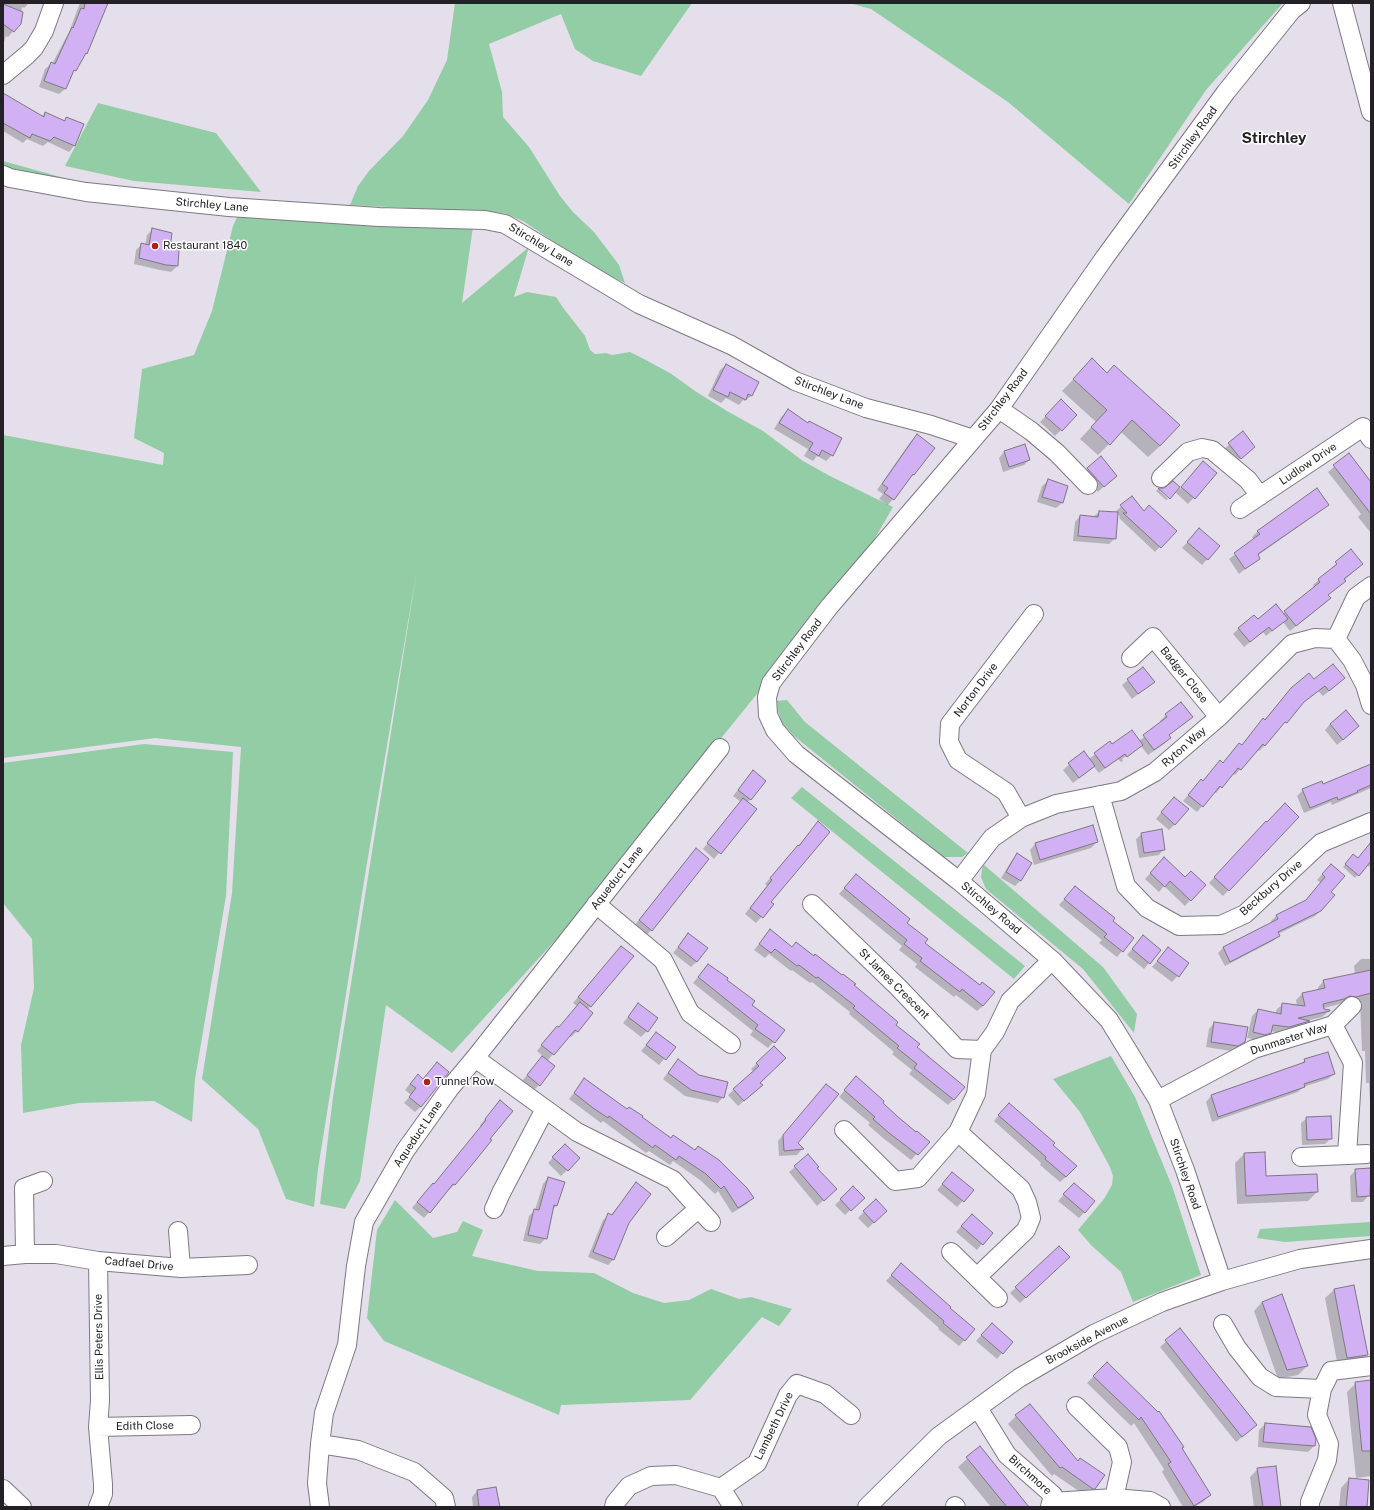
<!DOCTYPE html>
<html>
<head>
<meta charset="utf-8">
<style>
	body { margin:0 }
	#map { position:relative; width:1374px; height:1510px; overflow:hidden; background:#e4dfea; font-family:"Public Sans",sans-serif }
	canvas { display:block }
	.frame { position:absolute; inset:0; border:4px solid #232125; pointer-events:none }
</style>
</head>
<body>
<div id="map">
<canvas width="1374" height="1510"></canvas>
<div class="frame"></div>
</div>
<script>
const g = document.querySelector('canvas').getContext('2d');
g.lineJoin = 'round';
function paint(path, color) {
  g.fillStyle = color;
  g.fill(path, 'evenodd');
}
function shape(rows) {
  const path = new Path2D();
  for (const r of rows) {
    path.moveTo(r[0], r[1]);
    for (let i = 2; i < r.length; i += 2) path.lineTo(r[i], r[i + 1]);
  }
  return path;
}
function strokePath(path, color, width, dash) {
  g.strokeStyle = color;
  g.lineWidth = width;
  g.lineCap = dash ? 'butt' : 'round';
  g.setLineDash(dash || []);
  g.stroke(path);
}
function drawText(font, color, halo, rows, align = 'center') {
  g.font = font + ' "Public Sans",sans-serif';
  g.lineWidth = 3;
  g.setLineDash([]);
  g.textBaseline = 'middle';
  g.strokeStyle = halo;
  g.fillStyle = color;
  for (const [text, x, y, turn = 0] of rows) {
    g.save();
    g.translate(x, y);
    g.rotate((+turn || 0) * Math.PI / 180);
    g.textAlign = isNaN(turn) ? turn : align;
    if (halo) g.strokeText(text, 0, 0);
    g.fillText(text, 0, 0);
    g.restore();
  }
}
const green = shape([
	[455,3,692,3,641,76,593,61,575,49,561,14,489,44,502,92,503,117,529,147,560,196,573,212,594,232,619,265,625,283,593,268,523,221,504,213,350,205,358,186,369,171,403,136,428,100,447,60],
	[849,3,1283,3,1206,90,1129,204,1008,102,871,9],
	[98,103,216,133,261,192,134,181,65,166],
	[3,161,64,178,78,184,3,172],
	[240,211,474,220,462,303,529,247,514,297,527,292,556,297,564,309,585,336,590,350,595,354,606,353,612,355,630,352,642,358,670,373,695,391,727,411,763,431,803,461,830,476,893,507,867,552,808,631,718,742,594,898,452,1053,386,1005,360,1181,345,1209,320,1204,333,1097,417,569,366,869,318,1169,314,1207,286,1199,258,1129,202,1079,232,893,241,747,155,738,3,758,3,435,163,465,164,453,134,438,142,369,194,355,212,311,233,226],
	[787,700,805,722,968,853,962,857,944,857,794,736,783,724,778,711,777,701],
	[144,744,233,752,226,896,195,1079,192,1122,154,1101,79,1103,23,1113,21,1045,34,988,32,939,3,903,3,763],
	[802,787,1025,966,1014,979,791,798],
	[983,864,1103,967,1137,1014,1134,1033,1083,969,986,889,981,877],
	[1111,1056,1135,1097,1172,1186,1201,1275,1133,1302,1121,1272,1092,1246,1078,1230,1104,1199,1112,1185,1113,1176,1110,1167,1080,1112,1053,1079],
	[395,1200,433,1238,457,1232,463,1221,483,1230,472,1256,538,1271,594,1273,633,1293,664,1303,689,1300,711,1289,739,1299,751,1297,792,1309,779,1326,762,1317,690,1400,561,1405,559,1415,384,1341,367,1318,377,1230],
	[1371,1222,1371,1236,1285,1242,1257,1238,1260,1229]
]);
const shadow = shape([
	[3,3,29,3,24,8,22,7,20,24,8,37,6,36,3,45],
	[80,3,107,3,86,53,82,57,75,70,71,75,65,89,59,94,39,87,45,69,51,64,52,64,69,32],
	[3,95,41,117,45,113,64,121,66,118,83,125,74,146,69,152,48,142,43,146,27,139,23,143,3,131],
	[152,230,169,249,177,266,171,272,160,270,134,264,136,250,142,244,145,245,147,235],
	[1092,360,1160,446,1148,457,1121,432,1098,455,1080,439,1096,422,1062,391],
	[726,365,758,383,751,396,745,401,743,400,739,405,726,398,721,403,708,396,720,370],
	[1061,401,1076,415,1055,436,1040,422],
	[788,410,832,455,826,461,817,456,813,461,804,456,808,449,774,429,782,416],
	[1243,433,1248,452,1234,464,1223,450],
	[917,436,914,474,888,505,879,499,883,494,877,490,911,441],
	[1025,446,1029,460,1024,465,1003,472,999,458,1004,452],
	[1349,454,1371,483,1371,533,1358,517,1361,514,1328,472],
	[1198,468,1216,473,1188,504,1176,493,1179,489,1178,488,1161,490,1160,491,1168,499,1166,500,1156,491,1158,489,1164,489,1173,483,1180,489],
	[1088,469,1110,481,1098,492,1082,474],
	[1048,481,1067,487,1062,503,1056,508,1037,502,1042,486],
	[1132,497,1144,512,1175,531,1155,552,1119,518,1120,517,1116,511],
	[1328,504,1322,510,1257,556,1259,558,1239,574,1229,559,1254,540,1252,537,1258,531],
	[1099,512,1115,538,1109,544,1073,541,1075,522,1080,516,1093,517],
	[1194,535,1219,546,1202,565,1182,548],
	[1351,551,1362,564,1327,596,1329,598,1324,604,1290,631,1283,622,1266,636,1263,632,1244,647,1233,634,1239,628,1257,620,1283,614,1315,588,1313,585],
	[1128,680,1153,682,1132,699,1122,685],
	[1314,680,1338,684,1323,696,1318,691,1300,705,1264,746,1259,751,1257,750,1235,775,1232,774,1221,787,1216,793,1214,792,1197,812,1183,801,1196,786,1223,763,1234,750,1241,746,1286,695],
	[1166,715,1191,717,1168,736,1169,738,1164,744,1148,755,1141,746,1122,759,1123,761,1121,762,1118,759,1099,773,1094,767,1073,783,1063,770,1084,752,1089,759,1110,743,1112,746,1139,741,1161,723,1160,721],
	[1330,724,1352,732,1337,745,1325,730],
	[1371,764,1371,788,1332,805,1331,802,1304,813,1297,796,1303,790,1323,786,1357,771,1360,768],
	[748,777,765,781,747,803,755,809,714,859,703,849,741,802,733,796],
	[1168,804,1175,824,1169,830,1156,819],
	[1298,817,1223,896,1209,883,1261,828,1267,823],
	[818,823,770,902,773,904,756,923,745,914,767,886,765,884],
	[1092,826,1097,842,1091,848,1034,865,1030,850,1035,844],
	[1142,834,1164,849,1159,855,1139,858,1136,839],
	[1371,847,1371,868,1367,865,1355,878,1343,867,1351,858,1358,859],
	[696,849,651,930,646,936,634,926],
	[1017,855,1031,863,1020,881,1015,886,1001,878,1012,860],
	[1164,859,1185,878,1204,885,1185,906,1164,886,1159,892,1145,879],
	[1325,871,1330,892,1321,910,1315,916,1278,934,1279,936,1273,941,1225,966,1218,953,1223,948,1272,923,1271,921,1276,916,1305,901,1321,883,1317,880],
	[856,875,906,923,983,1006,977,1011,956,995,954,997,915,967,917,964,899,950,902,946,839,894],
	[1070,893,1111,921,1122,951,1117,957,1099,943,1102,940,1059,905],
	[770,931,791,948,853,986,895,1025,916,1048,964,1087,953,1100,948,1105,909,1074,912,1070,892,1054,894,1052,849,1014,850,1012,812,982,810,983,792,970,791,971,769,954,765,958,754,950],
	[688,935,697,961,691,967,673,953],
	[1143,937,1149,963,1144,969,1127,955],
	[1168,948,1188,964,1172,982,1152,967],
	[616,953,633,957,587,1010,592,1013,577,1031,571,1037,569,1036,547,1061,539,1085,533,1091,522,1081,543,1056,537,1051,551,1033,557,1027,559,1028,577,1006,573,1003],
	[1361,959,1371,959,1371,1118,1369,1083,1366,1083,1365,1051,1362,1051,1360,1000,1349,1003,1343,1002,1336,1005,1320,1009,1329,1011,1322,1017,1310,1020,1303,1027,1282,1033,1270,1031,1263,1039,1259,1040,1247,1038,1252,1016,1258,1010,1276,1014,1276,1010,1283,1004,1297,1006,1296,1000,1302,994,1318,991,1318,987,1324,981,1355,974,1354,966],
	[708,965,751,1005,784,1030,768,1048,750,1035,753,1031,693,983],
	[638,1005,647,1031,641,1037,623,1023],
	[1214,1023,1245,1041,1239,1047,1231,1051,1206,1047,1209,1029],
	[656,1033,674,1047,659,1065,641,1051],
	[774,1047,756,1091,738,1106,728,1095,754,1072,751,1069],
	[1305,1060,1334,1074,1328,1079,1303,1087,1298,1092,1212,1122,1206,1102,1211,1096,1300,1065],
	[437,1063,421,1106,415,1112,404,1103,411,1095,405,1090,412,1081,423,1080],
	[673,1066,723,1097,718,1103,685,1096,663,1079],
	[585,1079,627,1110,670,1139,694,1151,698,1147,752,1198,747,1204,732,1213,718,1191,715,1194,700,1180,673,1161,670,1165,649,1151,646,1153,603,1121,601,1123,569,1099],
	[851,1083,881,1103,897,1117,928,1142,911,1160,883,1138,868,1125,870,1123,839,1097],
	[821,1091,796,1143,802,1149,797,1155,779,1156,778,1141],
	[495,1107,489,1139,490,1140,454,1185,449,1190,448,1190,424,1218,412,1208,427,1190,433,1184,434,1185,481,1127,480,1125],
	[1003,1110,1052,1145,1066,1177,1060,1182,1040,1165,1041,1163,994,1121],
	[1307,1118,1331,1138,1325,1144,1302,1145,1301,1123],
	[565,1145,579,1158,561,1176,548,1163],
	[1244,1154,1265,1177,1317,1192,1308,1201,1237,1204,1235,1163],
	[795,1167,816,1168,830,1194,817,1206,789,1172],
	[1371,1169,1371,1196,1368,1196,1363,1202,1351,1202,1350,1176,1356,1170],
	[548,1178,563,1182,556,1206,551,1211,546,1238,540,1244,523,1241,529,1216,535,1210,543,1184],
	[947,1179,973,1190,957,1207,937,1190],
	[636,1184,628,1222,614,1259,608,1265,588,1257,603,1220,609,1215,611,1215],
	[853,1187,863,1198,845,1215,835,1205],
	[1068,1190,1094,1202,1079,1218,1058,1201],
	[876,1200,886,1211,868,1228,858,1218],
	[966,1221,982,1244,977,1250,956,1232],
	[1059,1247,1068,1257,1020,1303,1010,1293],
	[896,1270,949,1308,974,1329,959,1346,938,1329,939,1328,886,1281],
	[1354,1286,1367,1355,1358,1364,1338,1367,1325,1298,1334,1290],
	[1262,1302,1307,1366,1298,1375,1278,1379,1254,1311],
	[1180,1329,1256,1425,1236,1442,1160,1347],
	[986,1330,1002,1353,997,1359,976,1341],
	[1107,1363,1181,1448,1210,1495,1203,1502,1194,1507,1183,1507,1162,1472,1164,1469,1134,1423,1131,1426,1087,1383],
	[1371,1381,1371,1476,1356,1478,1347,1392,1356,1383],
	[1016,1416,1094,1488,1086,1496,1054,1474,1052,1476,1008,1424],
	[1265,1424,1315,1439,1314,1446,1308,1452,1258,1447,1259,1430],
	[979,1448,1028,1507,991,1507,958,1467],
	[1258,1469,1280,1507,1254,1507,1250,1477],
	[1349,1479,1366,1507,1339,1507,1341,1488],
	[477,1491,499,1507,473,1507,472,1497]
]);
const building = shape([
	[85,3,108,3,87,54,86,53,76,71,74,70,66,89,44,81,51,62,55,64,72,27,73,28,81,8,84,9,85,3],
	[3,4,23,12,21,24,14,32,3,24,3,4],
	[3,93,44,117,45,112,65,121,66,117,84,124,75,146,54,137,50,141,32,134,30,138,3,123,3,93],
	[152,228,172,233,170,248,179,250,178,266,166,265,139,258,141,243,149,245,152,228],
	[1092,358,1107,373,1114,365,1180,425,1160,446,1132,420,1110,445,1091,427,1107,410,1073,379,1092,358],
	[726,364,759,382,752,396,748,394,746,400,730,392,728,397,713,390,726,364],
	[1061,399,1077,415,1062,431,1045,416,1061,399],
	[788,409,808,423,809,421,842,438,833,456,822,450,819,456,809,450,813,443,779,423,788,409],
	[1243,431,1255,447,1241,459,1228,443,1243,431],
	[917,434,935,448,914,475,913,474,894,500,884,493,888,488,882,484,917,434],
	[1025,444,1030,460,1009,467,1004,451,1025,444],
	[1349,453,1371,482,1371,514,1333,465,1349,453],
	[1101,456,1117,476,1104,487,1087,468,1101,456],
	[1203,461,1217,473,1195,499,1181,487,1203,461],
	[1048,479,1068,486,1063,503,1042,497,1048,479],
	[1173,481,1180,487,1170,499,1158,488,1164,488,1173,481],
	[1317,488,1329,505,1258,554,1260,559,1245,569,1234,553,1260,534,1257,531,1317,488],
	[1132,496,1144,511,1149,505,1177,531,1161,548,1123,513,1127,513,1120,505,1132,496],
	[1099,511,1118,512,1116,539,1078,536,1080,515,1098,517,1099,511],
	[1199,528,1220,546,1208,560,1187,542,1199,528],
	[1351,549,1363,564,1344,579,1346,581,1328,595,1331,598,1296,626,1284,611,1320,582,1318,579,1337,564,1335,562,1351,549],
	[1276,604,1288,619,1272,631,1269,627,1250,642,1238,628,1254,615,1258,619,1276,604],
	[1333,664,1345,678,1329,691,1325,686,1304,702,1287,723,1285,722,1265,746,1263,744,1241,770,1238,768,1222,788,1220,786,1203,807,1188,795,1201,779,1203,781,1220,760,1223,763,1239,743,1242,745,1263,718,1265,720,1291,688,1309,673,1314,679,1333,664],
	[1143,667,1155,682,1138,694,1127,679,1143,667],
	[1181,702,1193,717,1169,735,1171,738,1154,750,1143,735,1167,717,1165,714,1181,702],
	[1346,710,1359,726,1343,740,1330,724,1346,710],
	[1132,730,1143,745,1127,757,1125,754,1105,768,1094,753,1110,741,1112,744,1132,730],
	[1084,751,1095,766,1079,778,1068,763,1084,751],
	[1371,764,1371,785,1357,791,1358,792,1338,800,1337,797,1310,808,1302,789,1322,781,1323,784,1371,764],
	[753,770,766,781,751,800,738,790,753,770],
	[1174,797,1189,809,1175,825,1161,812,1174,797],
	[743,798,757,809,721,854,707,843,743,798],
	[1285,803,1299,817,1229,891,1214,877,1266,821,1267,822,1285,803],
	[818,821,830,832,771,902,774,904,763,918,750,908,772,880,770,878,798,845,799,846,818,821],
	[1093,825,1098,842,1040,860,1035,843,1093,825],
	[1162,829,1165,850,1144,853,1141,833,1162,829],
	[1371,842,1371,861,1359,876,1345,864,1353,854,1358,858,1371,842],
	[696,848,709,859,652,931,639,920,696,848],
	[1017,853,1032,863,1021,881,1006,872,1017,853],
	[1164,857,1185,877,1191,871,1206,885,1191,901,1170,881,1165,887,1150,873,1164,857],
	[1331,864,1345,876,1331,892,1335,895,1321,911,1278,932,1280,936,1230,962,1223,947,1278,919,1276,915,1306,900,1325,877,1322,874,1331,864],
	[856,874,910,919,907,923,928,939,925,943,980,985,982,982,995,992,983,1006,962,989,960,992,920,961,922,958,904,944,907,940,844,888,856,874],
	[1075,886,1115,918,1113,921,1134,938,1123,952,1104,937,1107,934,1064,899,1075,886],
	[770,929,792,947,796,942,814,956,815,954,842,975,843,974,856,984,854,985,898,1022,896,1025,920,1044,917,1047,965,1087,954,1100,914,1068,917,1064,897,1048,899,1046,853,1008,855,1006,818,977,816,978,799,965,797,966,775,949,771,953,759,944,770,929],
	[688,933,708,948,697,962,678,947,688,933],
	[1143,935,1161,950,1150,964,1132,949,1143,935],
	[621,946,634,956,591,1007,578,997,621,946],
	[1168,947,1189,963,1179,977,1157,961,1168,947],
	[708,964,728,978,727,980,755,1001,752,1005,785,1030,775,1043,755,1029,758,1025,698,977,708,964],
	[1371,970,1371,993,1356,997,1350,996,1344,999,1323,1004,1324,1009,1330,1010,1330,1011,1298,1018,1310,1021,1289,1027,1273,1025,1271,1033,1265,1035,1253,1032,1258,1009,1281,1014,1282,1003,1305,1006,1302,993,1325,988,1323,980,1371,970],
	[580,1002,593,1013,578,1032,575,1030,554,1055,541,1045,557,1026,559,1027,580,1002],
	[638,1003,658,1018,648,1032,628,1017,638,1003],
	[1214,1022,1248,1027,1245,1042,1238,1046,1211,1042,1214,1022],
	[656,1032,676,1047,666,1060,646,1045,656,1032],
	[774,1046,786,1058,760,1083,763,1085,744,1101,733,1089,759,1066,756,1063,774,1046],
	[1328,1052,1335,1074,1304,1084,1305,1087,1218,1117,1211,1095,1305,1062,1304,1059,1328,1052],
	[542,1056,555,1066,540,1086,527,1075,542,1056],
	[678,1059,699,1075,728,1082,724,1098,691,1090,668,1073,678,1059],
	[437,1062,449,1072,421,1107,409,1097,416,1088,410,1084,418,1074,423,1079,437,1062],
	[856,1076,884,1101,883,1103,897,1116,916,1132,917,1131,930,1142,918,1155,889,1133,873,1119,875,1117,844,1090,856,1076],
	[584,1078,627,1109,629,1107,643,1116,642,1117,671,1138,673,1135,695,1150,698,1146,719,1160,747,1188,754,1198,738,1208,724,1186,721,1189,706,1174,679,1156,676,1160,655,1145,653,1148,609,1116,608,1118,593,1108,574,1093,584,1078],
	[826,1084,839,1094,798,1143,804,1149,784,1151,783,1135,826,1084],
	[500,1100,513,1111,490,1139,492,1140,471,1166,455,1185,453,1184,430,1213,417,1202,433,1183,434,1184,486,1120,485,1119,500,1100],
	[1009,1103,1055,1143,1053,1145,1077,1166,1066,1177,1045,1159,1046,1157,998,1115,1009,1103],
	[1331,1116,1332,1139,1307,1140,1306,1117,1331,1116],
	[565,1144,580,1158,568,1171,552,1157,565,1144],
	[1265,1152,1266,1176,1317,1174,1318,1192,1246,1196,1244,1153,1265,1152],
	[808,1154,819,1167,817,1168,837,1189,824,1201,794,1166,808,1154],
	[1371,1168,1370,1196,1357,1197,1355,1169,1371,1168],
	[952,1172,974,1190,964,1202,942,1184,952,1172],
	[548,1177,565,1182,557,1206,554,1205,547,1239,528,1235,534,1209,539,1210,548,1177],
	[636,1182,651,1194,629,1223,614,1260,593,1252,608,1213,612,1215,636,1182],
	[1074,1183,1095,1201,1085,1213,1063,1194,1074,1183],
	[853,1186,865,1198,851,1211,840,1199,853,1186],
	[876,1199,887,1211,874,1223,863,1211,876,1199],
	[972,1214,993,1233,983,1245,961,1226,972,1214],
	[1059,1246,1070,1257,1026,1298,1015,1287,1059,1246],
	[901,1263,951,1307,950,1308,975,1329,965,1341,943,1323,944,1321,891,1275,901,1263],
	[1354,1285,1368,1355,1347,1358,1334,1289,1354,1285],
	[1282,1294,1308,1366,1287,1370,1262,1302,1282,1294],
	[992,1323,1013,1342,1003,1354,981,1335,992,1323],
	[1180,1328,1257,1425,1242,1437,1165,1340,1180,1328],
	[1107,1362,1158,1412,1159,1411,1184,1447,1182,1448,1211,1495,1194,1506,1168,1464,1171,1462,1141,1417,1139,1420,1093,1376,1107,1362],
	[1371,1380,1371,1451,1362,1451,1355,1382,1371,1380],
	[1030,1404,1078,1461,1080,1458,1105,1475,1095,1489,1093,1489,1062,1467,1060,1468,1015,1415,1030,1404],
	[1265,1423,1311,1427,1316,1439,1315,1446,1263,1442,1265,1423],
	[980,1446,1029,1507,1007,1507,966,1457,980,1446],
	[1276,1466,1281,1507,1263,1507,1257,1468,1276,1466],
	[1349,1478,1369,1480,1367,1507,1346,1507,1349,1478],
	[496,1487,500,1507,479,1507,477,1490,496,1487]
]);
const minor = shape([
	[1342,3,1371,112],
	[3,75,27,55,34,48,44,31,54,3],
	[3,175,10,178,86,192,229,207,379,217,485,220,505,224,639,304,731,345,795,381,866,408,931,425,973,439],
	[999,409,1031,431,1057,453,1088,485],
	[1161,478,1188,452,1202,448,1212,450,1248,480,1260,496],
	[1240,509,1363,427,1371,439],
	[1336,639,1356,597,1371,586],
	[1131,658,1153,637,1219,717],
	[1100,795,1126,886,1147,908,1179,926,1221,925,1245,914,1321,843,1371,822],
	[1021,818,1006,792,958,760,949,742,950,724,1034,614],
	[959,881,992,838,1021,818,1056,804,1121,791,1155,772,1219,717,1292,644,1315,638,1336,639,1352,660,1365,685,1371,705],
	[596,904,663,960,690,1013,731,1044],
	[812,904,898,987,957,1049,982,1050,995,1032,1010,1001,1052,960],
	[475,1058,577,1132,673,1180,711,1222],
	[1158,1100,1254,1049,1333,1025,1352,1006],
	[844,1130,895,1181,918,1178,958,1132,976,1094,982,1050],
	[958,1132,1021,1189,1027,1202,1031,1218,1026,1230,977,1277],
	[1347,1155,1367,1154],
	[1301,1157,1347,1155,1353,1063,1333,1025],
	[494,1209,501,1193,545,1109],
	[178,1231,181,1268],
	[666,1237,698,1209],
	[951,1252,998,1298],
	[25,1254,24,1188,43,1181],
	[3,1256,25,1254,56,1254,98,1261,100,1401,98,1427,103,1484,103,1494,98,1507],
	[98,1261,181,1268,248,1265],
	[1222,1281,1185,1170,1158,1100,1109,1020,1052,960,959,881,796,754,775,730,768,715,767,697,771,683,829,607,999,409,1105,257,1226,92,1292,10,1301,3],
	[1223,1324,1237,1348,1260,1377,1276,1387,1322,1389],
	[1076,1406,1118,1447,1122,1462,1114,1498],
	[978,1408,1007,1455,1053,1495,1050,1507],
	[98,1427,191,1425],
	[320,1444,358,1450,414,1472,444,1498,446,1507],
	[721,1488,733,1507],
	[3,1489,22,1507],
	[1052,1502,1114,1498,1150,1501,1161,1507],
	[955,1506,956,1507],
	[320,1507,317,1483,320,1444,324,1413,347,1345,356,1266,364,1222,405,1151,450,1088,475,1058,720,748],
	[614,1507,615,1503,629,1486,651,1476,676,1475,721,1488,757,1463,788,1395,797,1384,825,1394,851,1415],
	[867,1507,939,1436,1019,1378,1094,1334,1162,1302,1222,1281,1300,1259,1371,1249],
	[1310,1507,1310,1502,1327,1460,1329,1444,1317,1415,1322,1389,1331,1371,1371,1366]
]);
const markers = [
	[155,246,4,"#af1f13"],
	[427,1082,4,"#af1f13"]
];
const streetNames = [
	["Stirchley Road",1193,138,-54],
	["Stirchley Lane",212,205,5],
	["Stirchley Lane",541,245,31],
	["Stirchley Lane",829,393,21],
	["Stirchley Road",1003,400,-53],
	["Ludlow Drive",1308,464,-34],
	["Stirchley Road",797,650,-53],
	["Badger Close",1184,675,51],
	["Norton Drive",976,690,-53],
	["Ryton Way",1184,747,-41],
	["Aqueduct Lane",617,878,-52],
	["Beckbury Drive",1271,888,-41],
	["Stirchley Road",991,908,40],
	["St James Crescent",894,984,45],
	["Dunmaster Way",1289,1039,-18],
	["Aqueduct Lane",418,1134,-56],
	["Stirchley Road",1185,1174,71],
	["Cadfael Drive",139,1264,5],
	["Ellis Peters Drive",99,1337,-91],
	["Brookside Avenue",1087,1340,-28],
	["Edith Close",145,1426,-1],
	["Lambeth Drive",774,1426,-64],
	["Birchmore",1030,1475,42]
];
const poiNames = [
	["Restaurant 1840",163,246],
	["Tunnel Row",435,1082]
];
const districtNames = [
	["Stirchley",1274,138]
];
paint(green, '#93cda5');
paint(shadow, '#0003');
paint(building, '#d2b0f4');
strokePath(building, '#7c7781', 1);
strokePath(minor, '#7e7983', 20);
strokePath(minor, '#fff', 18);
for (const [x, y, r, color] of markers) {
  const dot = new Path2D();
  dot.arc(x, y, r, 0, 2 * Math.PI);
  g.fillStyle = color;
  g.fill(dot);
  strokePath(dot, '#fff', 1.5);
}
drawText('11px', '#232125', '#fff', streetNames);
drawText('11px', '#232125', '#fff', poiNames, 'left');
drawText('bold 15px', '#232125', '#fff', districtNames);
</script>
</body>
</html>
